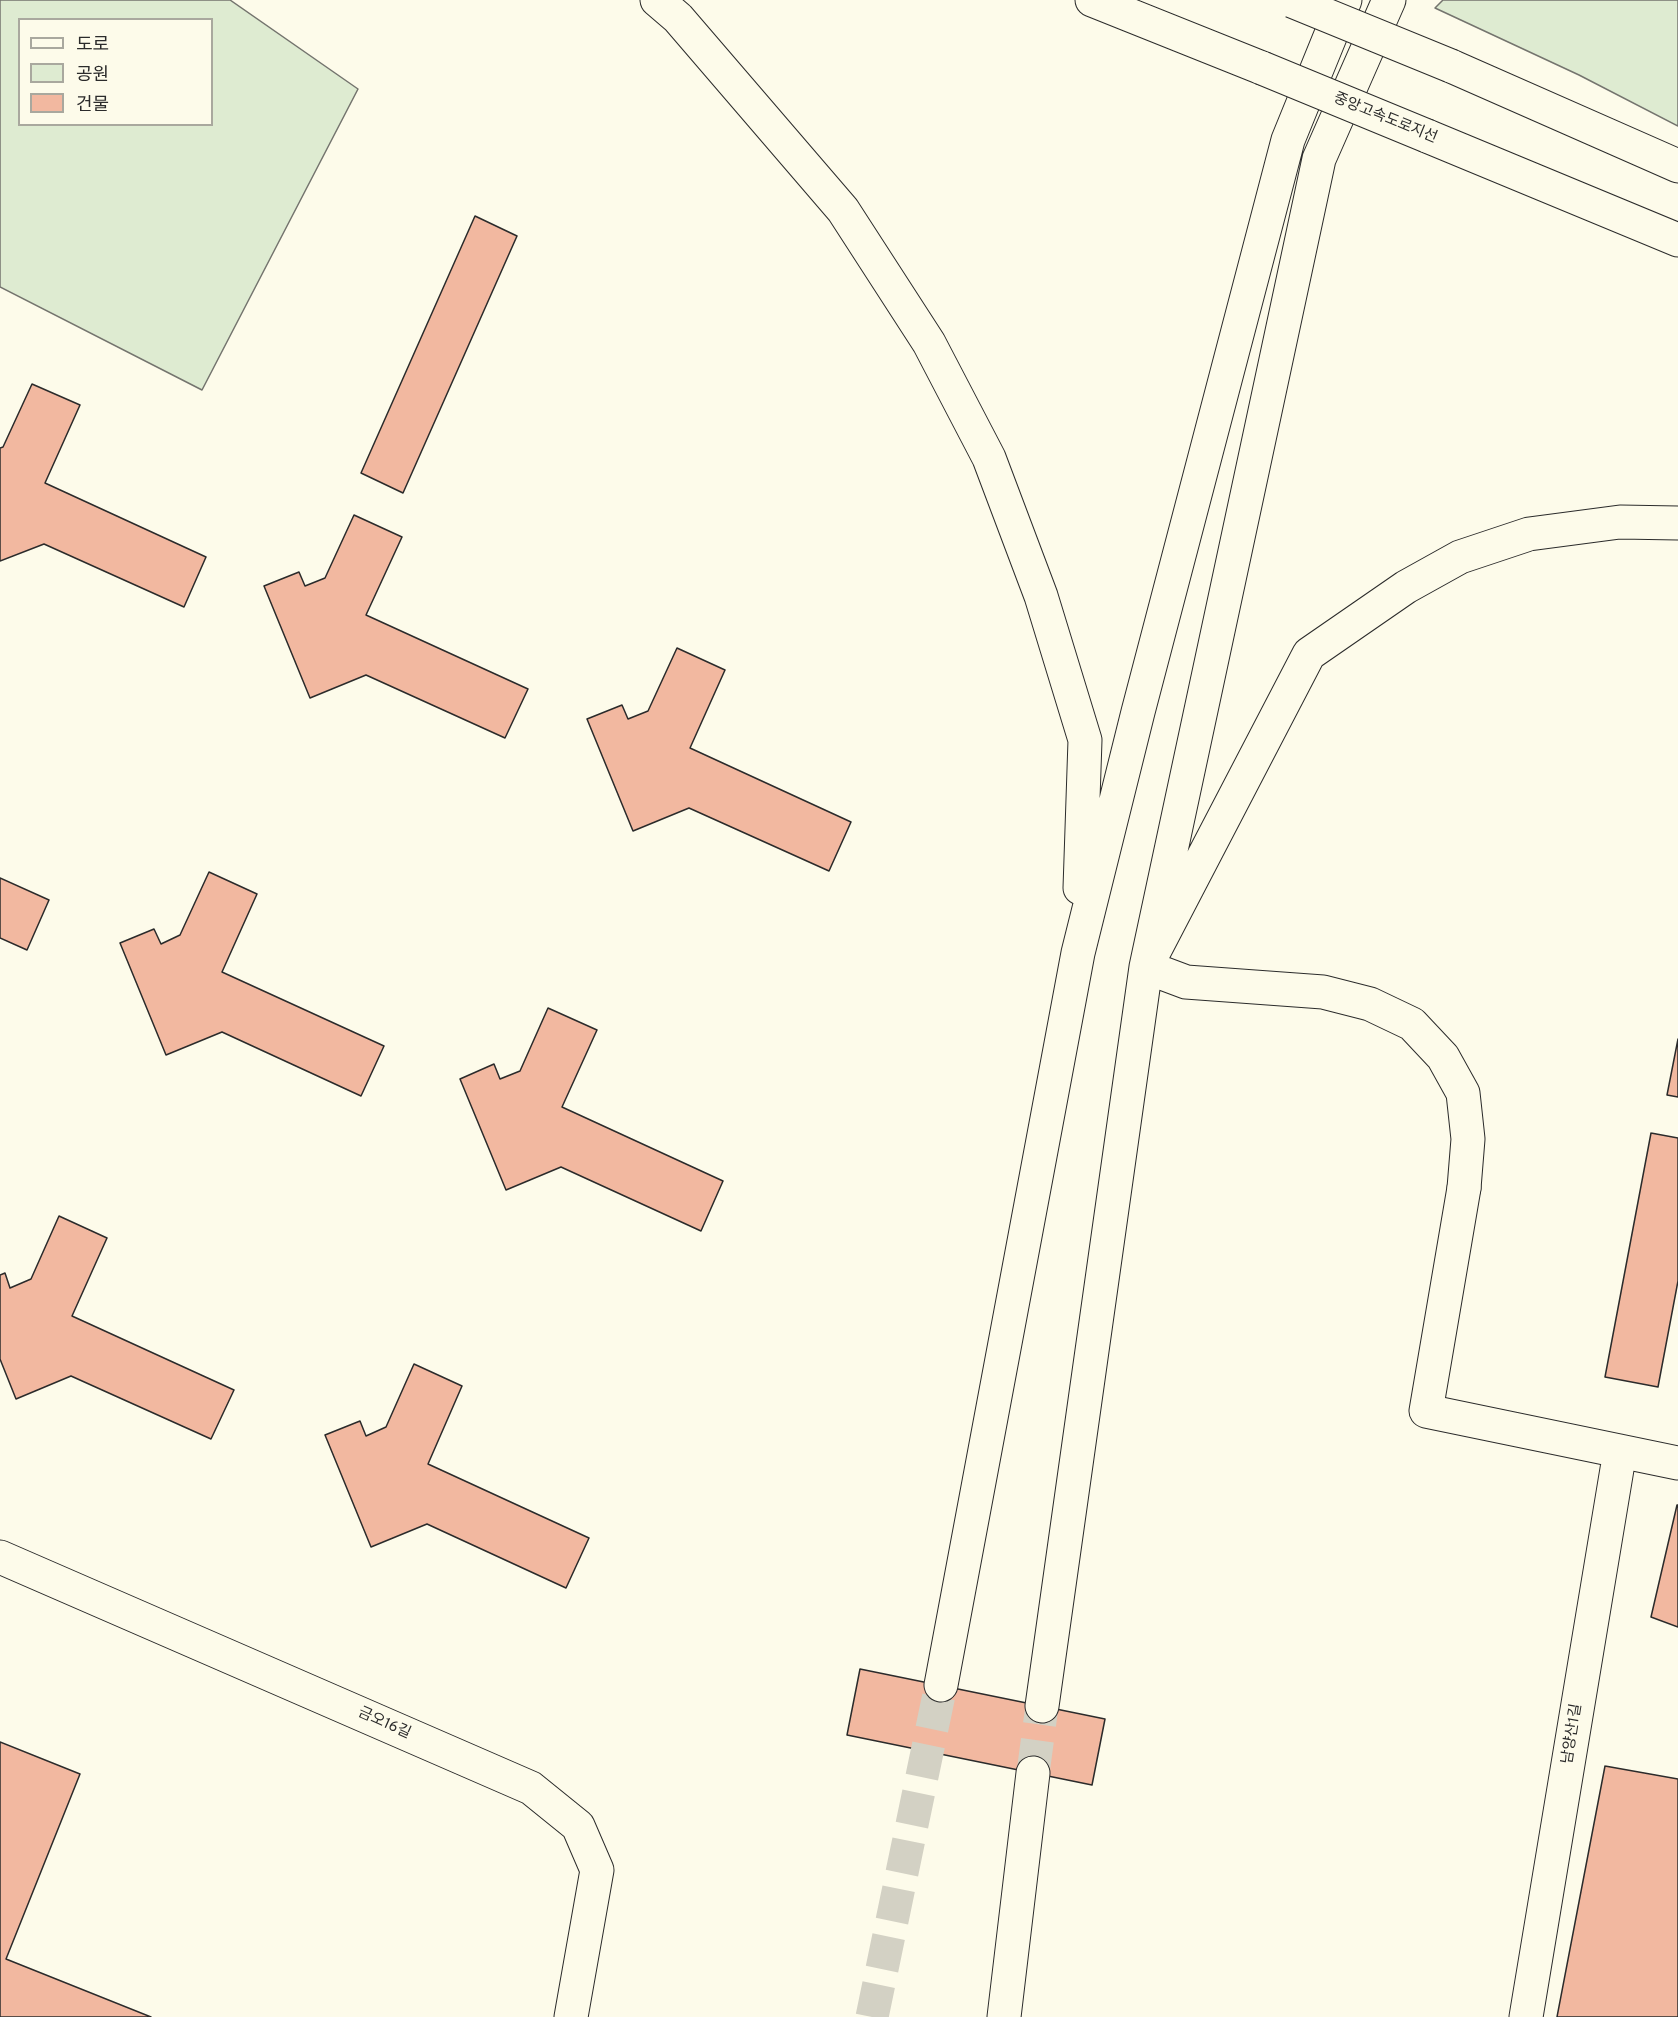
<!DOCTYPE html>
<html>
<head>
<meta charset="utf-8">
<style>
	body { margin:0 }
	#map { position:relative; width:1678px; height:2017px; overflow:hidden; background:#fdfbea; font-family:Overpass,"Noto Sans KR",sans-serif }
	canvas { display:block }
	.legend { position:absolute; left:18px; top:18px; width:195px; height:108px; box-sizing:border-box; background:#fdfbea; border:2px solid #a9a89e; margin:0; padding:8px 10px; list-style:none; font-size:18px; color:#2b2b2b }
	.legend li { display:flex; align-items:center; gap:12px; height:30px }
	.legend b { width:30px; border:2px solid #a9a89e }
</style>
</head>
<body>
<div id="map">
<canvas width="1678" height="2017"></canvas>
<ul class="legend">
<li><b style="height:8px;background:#fdfbea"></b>도로</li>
<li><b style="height:16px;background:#deebd1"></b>공원</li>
<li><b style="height:16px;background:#f2b8a0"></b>건물</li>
</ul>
</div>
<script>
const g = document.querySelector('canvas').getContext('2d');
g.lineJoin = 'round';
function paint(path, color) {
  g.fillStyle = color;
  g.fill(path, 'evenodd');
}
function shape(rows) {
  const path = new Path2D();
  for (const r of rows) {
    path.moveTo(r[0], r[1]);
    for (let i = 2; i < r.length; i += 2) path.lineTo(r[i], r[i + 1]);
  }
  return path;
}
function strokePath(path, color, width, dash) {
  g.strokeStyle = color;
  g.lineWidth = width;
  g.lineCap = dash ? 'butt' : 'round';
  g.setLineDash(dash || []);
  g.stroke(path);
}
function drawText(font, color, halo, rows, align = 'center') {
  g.font = font + ' Overpass,"Noto Sans KR",sans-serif';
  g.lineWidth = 4.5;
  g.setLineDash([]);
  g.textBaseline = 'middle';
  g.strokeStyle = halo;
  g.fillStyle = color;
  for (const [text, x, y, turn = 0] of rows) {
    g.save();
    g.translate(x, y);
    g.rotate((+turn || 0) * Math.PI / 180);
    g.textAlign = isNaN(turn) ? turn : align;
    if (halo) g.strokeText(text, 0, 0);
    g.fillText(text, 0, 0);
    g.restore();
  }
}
const green = shape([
	[0,0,230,0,358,89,202,390,0,287,0,0],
	[20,20,212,20,212,124,20,124,20,20],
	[1443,0,1678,0,1678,126,1579,75,1435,8,1443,0]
]);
const building = shape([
	[475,216,517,236,403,493,361,473,475,216],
	[32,384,80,405,45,483,206,557,184,607,44,544,0,561,0,448,3,447,32,384],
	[354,515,402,537,366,615,528,689,505,738,366,675,310,698,264,586,299,572,305,586,325,578,354,515],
	[677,648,725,670,690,748,851,822,829,871,689,808,633,831,587,719,622,705,628,719,648,711,677,648],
	[209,872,257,894,222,972,384,1046,361,1096,222,1032,166,1055,120,943,154,929,161,944,180,935,209,872],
	[0,878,49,900,27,950,0,938,0,878],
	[548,1008,597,1030,562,1107,723,1181,701,1231,561,1167,506,1190,460,1079,494,1064,500,1079,520,1071,548,1008],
	[1678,1039,1678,1097,1667,1095,1678,1039],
	[1651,1133,1678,1138,1678,1281,1658,1387,1605,1377,1651,1133],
	[59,1216,107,1238,72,1316,234,1390,211,1439,71,1376,16,1399,0,1359,0,1275,5,1273,10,1288,31,1279,59,1216],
	[414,1364,462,1386,428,1464,589,1538,566,1588,427,1524,371,1547,325,1435,360,1421,366,1436,386,1427,414,1364],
	[1677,1505,1678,1505,1678,1627,1651,1617,1677,1505],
	[860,1669,1105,1719,1092,1785,847,1735,860,1669],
	[0,1742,80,1774,6,1959,151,2017,0,2017,0,1742],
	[1605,1766,1678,1779,1678,2017,1557,2017,1605,1766]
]);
const highwayTunnel = shape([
	[1033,1773,1042,1706],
	[872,2017,941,1685]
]);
const minor = shape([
	[1464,1188,1426,1411,1678,1463],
	[0,1557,531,1788,578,1826,597,1870,571,2017],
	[1526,2017,1620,1451]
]);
const highway = shape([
	[657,0,678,18,843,210,929,343,989,458,1041,596,1085,740,1080,888],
	[1092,0,1262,68],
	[1451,66,1678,166],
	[1427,136,1678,240],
	[1464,1188,1468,1139,1463,1093,1443,1057,1412,1024,1370,1004,1323,992,1186,982,1146,967,1309,654,1406,587,1460,557,1529,534,1620,522,1678,523],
	[941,1685,1078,953,1138,712,1288,140,1345,0],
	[1042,1706,1146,967,1319,159,1389,0],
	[1004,2017,1033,1773]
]);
const highwayBridge = shape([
	[1292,1,1451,66],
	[1262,68,1427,136]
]);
const streetNames = [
	["중앙고속도로지선",1385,119,22],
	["금오16길",384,1724,24],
	["남양산1길",1573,1734,-81]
];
paint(green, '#deebd1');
strokePath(green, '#74746e', 1.5);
paint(building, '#f2b8a0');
strokePath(building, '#2b2b2b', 1.5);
strokePath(highwayTunnel, '#d3d1c4', 33, [33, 16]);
strokePath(minor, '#2b2b2b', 35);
strokePath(highway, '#2b2b2b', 35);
strokePath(minor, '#fdfbea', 33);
strokePath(highway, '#fdfbea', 33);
strokePath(highwayBridge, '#2b2b2b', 35, []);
strokePath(highwayBridge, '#fdfbea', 33);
drawText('15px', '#2b2b2b', '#fdfbea', streetNames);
</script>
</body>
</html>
